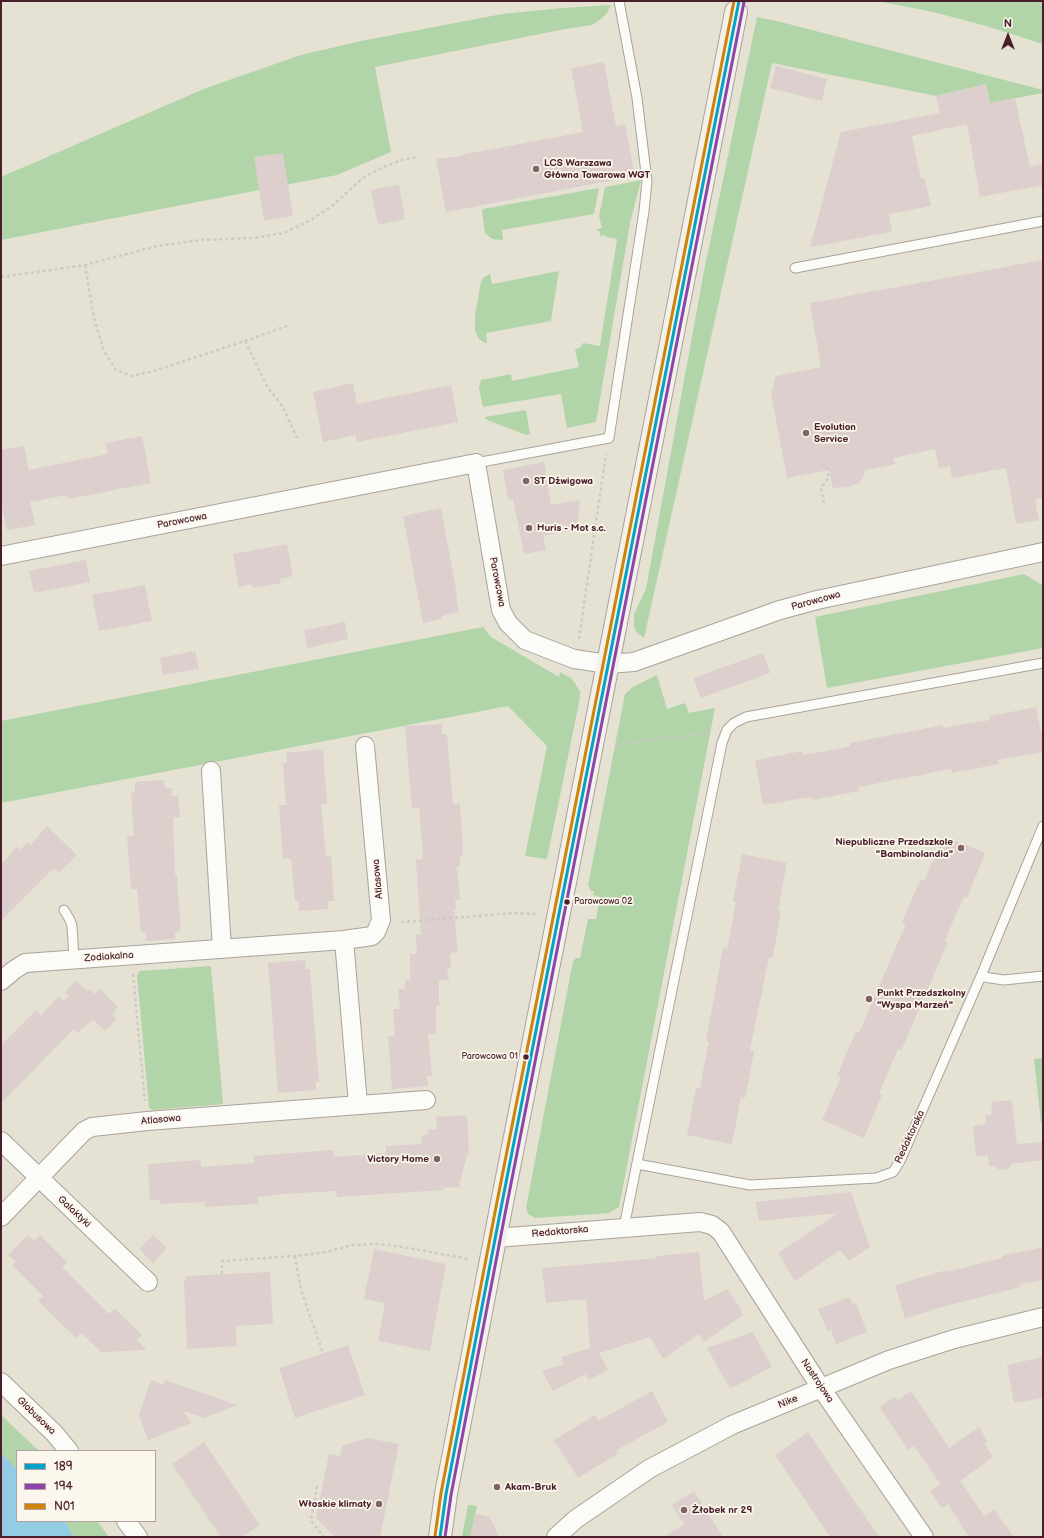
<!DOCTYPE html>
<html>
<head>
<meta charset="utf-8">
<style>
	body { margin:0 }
	#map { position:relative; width:1044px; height:1538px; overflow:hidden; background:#e5e2d3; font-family:"Balsamiq Sans",sans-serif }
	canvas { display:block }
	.frame { position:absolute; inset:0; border:2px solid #4a1f2b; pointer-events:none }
	.legend { position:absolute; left:16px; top:1450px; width:140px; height:72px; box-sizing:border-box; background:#fbf7ec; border:1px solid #b4a19f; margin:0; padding:5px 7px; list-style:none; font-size:12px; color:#4a1f2b }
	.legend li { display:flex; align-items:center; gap:8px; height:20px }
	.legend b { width:20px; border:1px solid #b4a19f }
	.north { position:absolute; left:988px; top:16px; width:40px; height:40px; -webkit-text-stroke:3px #fbf7ec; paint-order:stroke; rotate:0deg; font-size:11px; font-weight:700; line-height:16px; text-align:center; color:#4a1f2b }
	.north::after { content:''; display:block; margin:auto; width:14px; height:18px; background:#4a1f2b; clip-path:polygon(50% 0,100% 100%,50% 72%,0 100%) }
</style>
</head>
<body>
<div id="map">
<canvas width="1044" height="1538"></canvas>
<div class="frame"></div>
<ul class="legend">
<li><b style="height:5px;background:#04a2c6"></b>189</li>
<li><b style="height:5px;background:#8e44ad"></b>194</li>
<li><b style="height:5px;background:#cc840b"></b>N01</li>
</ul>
<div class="north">N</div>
</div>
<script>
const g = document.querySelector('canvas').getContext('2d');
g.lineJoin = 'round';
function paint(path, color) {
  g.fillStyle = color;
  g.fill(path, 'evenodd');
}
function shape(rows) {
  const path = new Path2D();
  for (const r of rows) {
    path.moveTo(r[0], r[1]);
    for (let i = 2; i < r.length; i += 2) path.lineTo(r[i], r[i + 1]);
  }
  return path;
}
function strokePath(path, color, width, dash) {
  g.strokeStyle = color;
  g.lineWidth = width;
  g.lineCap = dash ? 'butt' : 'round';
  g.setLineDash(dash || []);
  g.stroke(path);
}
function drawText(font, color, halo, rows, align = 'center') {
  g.font = font + ' "Balsamiq Sans",sans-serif';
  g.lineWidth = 3.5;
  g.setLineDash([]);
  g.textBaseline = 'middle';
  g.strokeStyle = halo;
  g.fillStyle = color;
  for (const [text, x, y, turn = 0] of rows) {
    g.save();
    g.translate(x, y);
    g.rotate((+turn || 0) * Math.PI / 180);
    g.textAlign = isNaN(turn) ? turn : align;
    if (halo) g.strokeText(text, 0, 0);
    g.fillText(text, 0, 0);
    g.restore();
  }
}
const green = shape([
	[878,1,1041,1,1043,7,1043,44,986,26,933,12],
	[611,5,607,13,601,19,592,25,560,30,375,67,391,152,337,175,1,240,1,177,206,88,301,55,361,41,502,14,561,8],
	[757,17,781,22,1043,90,1043,93,990,103,986,84,936,96,772,63,644,638,637,633,634,626,634,614,646,589,704,271],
	[641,180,630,223,596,422,567,428,561,394,483,407,479,388,481,380,511,374,512,381,579,367,575,350,581,347,583,343,600,346,617,239,606,237,606,235,600,236,600,232,597,230,597,229,602,228,599,216,605,187],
	[599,188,594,214,502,230,503,240,492,239,485,233,482,212,483,209],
	[559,271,551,321,486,333,487,343,485,343,479,339,475,331,475,315,481,282,484,277,490,274,492,284],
	[526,410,530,434,526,435,485,419,485,417],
	[1024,574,1042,585,1043,593,1043,648,827,688,815,617],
	[483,627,491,637,559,677,560,672,572,679,580,691,580,698,547,859,525,856,547,746,508,706,1,803,1,721],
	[657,675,667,709,685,703,689,713,715,708,619,1207,609,1213,598,1214,535,1218,528,1214,526,1208,573,961,576,958,580,958,588,919,596,919,600,897,593,895,594,891,591,891,588,885,625,694,633,687],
	[211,966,223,1104,153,1110,149,1108,137,975,140,971],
	[1043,1058,1043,1123,1041,1123,1034,1059],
	[1,1415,39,1451,17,1451,17,1521,97,1521,109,1537,1,1537],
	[468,1505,477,1506,471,1534,473,1537,462,1537,462,1536]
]);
const water = shape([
	[1,1453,17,1470,17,1521,65,1521,73,1537,1,1537]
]);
const building = shape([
	[604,62,616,126,625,124,635,176,446,212,436,159,461,156,461,155,583,132,571,68],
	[776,66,827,79,822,101,770,88],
	[986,84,990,103,1015,98,1030,167,1043,164,1043,185,980,197,967,124,912,136,921,179,925,179,931,206,889,214,892,232,810,247,841,132,940,113,936,96],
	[283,153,293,216,264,221,254,157],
	[399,185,405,219,378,225,371,190],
	[1043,260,1043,498,1035,499,1039,520,1016,524,1006,468,952,478,950,466,939,468,935,449,893,458,895,464,866,470,860,483,844,488,844,486,833,489,829,470,787,478,771,394,776,376,821,367,810,303],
	[353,383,357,404,451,385,458,422,357,442,355,435,323,442,313,392],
	[142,436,151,483,68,499,67,495,30,502,35,525,7,530,1,502,1,450,24,446,29,470,108,454,105,443],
	[544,462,551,505,580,500,577,529,543,536,546,550,524,554,513,499,508,500,503,470],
	[441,508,457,595,456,595,459,612,442,616,442,619,423,623,403,516],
	[287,544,293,576,280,579,281,583,253,588,252,584,239,587,233,554],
	[86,560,90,582,34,593,29,571],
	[145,585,152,621,99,631,92,595],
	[345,622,348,639,307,648,304,630],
	[195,651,199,669,163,675,160,658],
	[763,653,770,673,701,698,693,678],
	[1036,707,1043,742,1043,752,998,760,999,764,952,773,951,769,858,787,859,791,812,800,811,797,763,805,755,760,803,751,803,755,827,751,850,746,850,743,943,725,943,728,990,720,990,716],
	[442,724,442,734,447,734,453,804,460,803,462,834,463,856,460,856,460,866,457,866,460,900,455,900,456,909,454,910,458,952,450,953,451,968,447,968,449,980,439,980,439,1006,436,1006,436,1034,428,1034,432,1076,427,1076,428,1086,392,1089,388,1036,395,1036,393,1009,400,1009,398,989,405,989,405,980,410,980,410,954,417,954,416,935,421,935,416,860,423,859,421,833,419,808,412,808,405,726],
	[323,749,327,803,321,804,326,856,331,856,334,901,328,901,328,909,299,911,299,901,295,901,291,859,283,859,279,805,286,805,283,763,287,763,286,753],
	[164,780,165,788,172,788,172,796,178,796,180,817,173,817,175,875,177,875,178,893,181,931,175,932,175,939,146,941,146,932,141,933,137,889,131,889,127,836,134,836,131,793,135,792,135,782],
	[47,826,77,855,59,873,54,868,1,921,1,864,17,847,20,850,28,842,30,845],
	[944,836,985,853,967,898,964,897,954,919,945,941,948,942,901,1051,898,1049,879,1093,882,1095,864,1138,822,1120,841,1077,837,1076,846,1054,856,1032,859,1033,906,924,902,923,911,901,921,879,924,881],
	[742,854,787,863,778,910,781,911,777,935,772,958,769,957,750,1050,754,1051,750,1074,745,1098,741,1097,732,1144,687,1135,696,1088,700,1089,704,1066,709,1042,706,1041,723,948,727,949,736,902,733,901],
	[305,960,306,969,310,969,319,1082,316,1082,316,1090,278,1093,268,963],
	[76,980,87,991,90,989,94,994,100,989,118,1007,112,1014,117,1019,105,1031,93,1019,78,1033,74,1029,1,1103,1,1045,36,1010,41,1015,59,996,64,1001,69,995,65,992],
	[1012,1100,1017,1144,1043,1142,1043,1160,1012,1164,1008,1169,1000,1170,994,1166,989,1166,988,1155,976,1157,973,1126,986,1124,985,1115,992,1114,991,1102],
	[467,1115,469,1153,467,1154,459,1187,443,1188,443,1190,337,1197,336,1191,283,1194,258,1197,259,1204,205,1207,204,1202,160,1204,160,1200,150,1200,148,1164,201,1160,201,1167,228,1165,254,1163,253,1156,333,1150,334,1157,386,1153,386,1146,422,1144,421,1136,428,1134,428,1130,437,1129,436,1117],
	[851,1192,870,1247,849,1261,840,1250,795,1281,778,1253,838,1213,759,1221,755,1202],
	[28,1235,34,1240,40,1235,67,1262,62,1267,109,1314,115,1309,142,1335,137,1340,147,1350,101,1352,81,1333,76,1338,38,1301,43,1296,12,1265,16,1262,8,1255],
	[153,1235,167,1248,153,1263,139,1249],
	[1043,1247,1043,1280,1020,1284,1020,1287,938,1308,905,1319,895,1285,947,1270,947,1272,1002,1258,1002,1256],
	[374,1249,446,1264,430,1351,378,1341,385,1303,364,1299],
	[699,1252,704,1301,727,1289,739,1306,743,1315,704,1342,699,1334,663,1359,650,1337,599,1353,608,1370,589,1380,585,1374,553,1391,542,1371,564,1364,561,1357,590,1348,586,1299,546,1303,542,1268,657,1258,657,1256],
	[270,1272,273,1324,236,1326,237,1346,187,1349,184,1284,186,1276],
	[850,1297,853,1304,856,1303,867,1332,836,1344,831,1330,828,1332,818,1309],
	[753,1332,772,1367,730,1389,707,1348],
	[348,1345,365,1395,295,1418,279,1368],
	[1043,1357,1043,1398,1014,1403,1007,1365],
	[151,1380,164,1385,165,1380,237,1405,204,1418,183,1411,191,1423,148,1440,139,1415],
	[652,1391,668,1422,617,1450,619,1453,578,1478,554,1440,595,1415,598,1421],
	[911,1391,949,1448,979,1427,988,1442,985,1444,993,1457,960,1481,984,1516,994,1509,1014,1537,969,1537,948,1504,942,1508,930,1491,940,1484,914,1446,908,1450,880,1407,895,1397,898,1400],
	[808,1432,879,1537,830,1537,775,1455],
	[367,1438,399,1444,380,1537,335,1537,316,1518,329,1454,340,1456,342,1446],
	[204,1442,260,1525,242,1537,221,1537,172,1464],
	[694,1491,723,1537,664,1537,684,1524,672,1505],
	[475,1513,490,1517,499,1537,470,1537]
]);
const path = shape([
	[85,265,94,318,104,351,116,370,132,376,154,371,245,341,289,325],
	[1,277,85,265,157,246,200,240,253,238,284,233,309,221,331,207,363,178,381,168,401,160,416,157],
	[245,341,268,388,283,407,297,438],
	[824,503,821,488,829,477,827,469,829,469],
	[579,639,606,454],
	[615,745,709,733],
	[401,922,514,913,536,914],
	[133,974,145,1101],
	[295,1256,301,1290,323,1353],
	[222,1274,222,1261,295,1256,327,1252,352,1245,377,1244,397,1246,469,1259],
	[317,1486,311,1521,324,1537]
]);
const lane = shape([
	[795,268,1043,221],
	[476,463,609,438,644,211,647,181,637,98,619,1],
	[64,910,70,920,72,926,74,959],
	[981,976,990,978,1004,980,1043,976],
	[637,1164,750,1185,876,1178,893,1172,900,1161,981,976,1043,826],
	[624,1227,722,743,727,730,734,723,746,717,1043,663]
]);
const street = shape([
	[1,556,476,463,501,610,508,623,525,640,574,659,608,664,634,662,780,610,817,600,1043,552],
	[211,771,222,949],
	[1,981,14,970,25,963,344,940],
	[358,1104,344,940,372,936,376,932,381,920,365,746],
	[1,1141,148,1282],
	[1,1217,84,1131,92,1127,147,1121,426,1100],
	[496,1238,700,1222,712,1225,721,1232,821,1388,924,1537],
	[1,1382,54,1433,69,1451],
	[126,1521,138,1537],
	[556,1537,576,1519,649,1469,732,1425,889,1360,954,1339,1043,1317]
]);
const secondary = shape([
	[440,1537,446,1494,501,1208,736,12]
]);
const bus1 = shape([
	[440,1537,446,1494,501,1208,739,1]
]);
const bus2 = shape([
	[445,1537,451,1495,506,1209,744,2]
]);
const bus3 = shape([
	[435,1536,441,1493,496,1207,734,1]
]);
const markers = [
	[536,169,4,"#806366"],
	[806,433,4,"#806366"],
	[526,481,4,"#806366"],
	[529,528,4,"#806366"],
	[961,848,4,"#806366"],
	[567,902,3.5,"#4a1f2b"],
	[869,999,4,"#806366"],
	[526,1057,3.5,"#4a1f2b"],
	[437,1159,4,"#806366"],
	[497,1487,4,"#806366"],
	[379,1504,4,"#806366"],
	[684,1510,4,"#806366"]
];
const busNames = [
	["Parowcowa 02",574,902],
	["Parowcowa 01",518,1057,"right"]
];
const poiNames = [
	["LCS Warszawa",544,163],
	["Główna Towarowa WGT",544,175],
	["Evolution",814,427],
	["Service",814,439],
	["ST Dźwigowa",534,481],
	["Huris - Mot s.c.",537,528],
	["Niepubliczne Przedszkole",953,842,"right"],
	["\"Bambinolandia\"",953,854,"right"],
	["Punkt Przedszkolny",877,993],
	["\"Wyspa Marzeń\"",877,1005],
	["Victory Home",429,1159,"right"],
	["Akam-Bruk",505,1487],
	["Włoskie klimaty",371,1504,"right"],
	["Żłobek nr 29",692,1510]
];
const streetNames = [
	["Parowcowa",182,521,-11],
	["Parowcowa",497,582,79],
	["Parowcowa",816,601,-15],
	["Atlasowa",378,879,-95],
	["Zodiakalna",109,957,-4],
	["Atlasowa",161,1120,-5],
	["Redaktorska",910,1137,-65],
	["Galaktyki",74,1212,43],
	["Redaktorska",560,1232,-5],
	["Nastrojowa",817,1381,56],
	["Nike",788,1402,-22],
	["Globusowa",36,1416,44]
];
paint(green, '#b1d5a9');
paint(water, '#93cce4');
paint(building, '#dccfcd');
strokePath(lane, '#aaa29b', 11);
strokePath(street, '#aaa29b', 20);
strokePath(secondary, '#aaa29b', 24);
strokePath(path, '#cdc9c7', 2.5, [3, 3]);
strokePath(lane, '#fbfbf8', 9);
strokePath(street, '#fbfbf8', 18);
strokePath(secondary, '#f4f0ea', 22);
strokePath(bus1, '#04a2c6', 3);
strokePath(bus2, '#8e44ad', 3);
strokePath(bus3, '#cc840b', 3);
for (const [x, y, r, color] of markers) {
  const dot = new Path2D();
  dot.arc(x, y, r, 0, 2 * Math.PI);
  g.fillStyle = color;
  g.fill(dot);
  strokePath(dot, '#fbf7ec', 1.5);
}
drawText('9px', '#4a1f2b', '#fbf7ec', busNames, 'left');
drawText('bold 10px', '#4a1f2b', '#fbf7ec', poiNames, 'left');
drawText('10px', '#4a1f2b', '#fbf7ec', streetNames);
</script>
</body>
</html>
